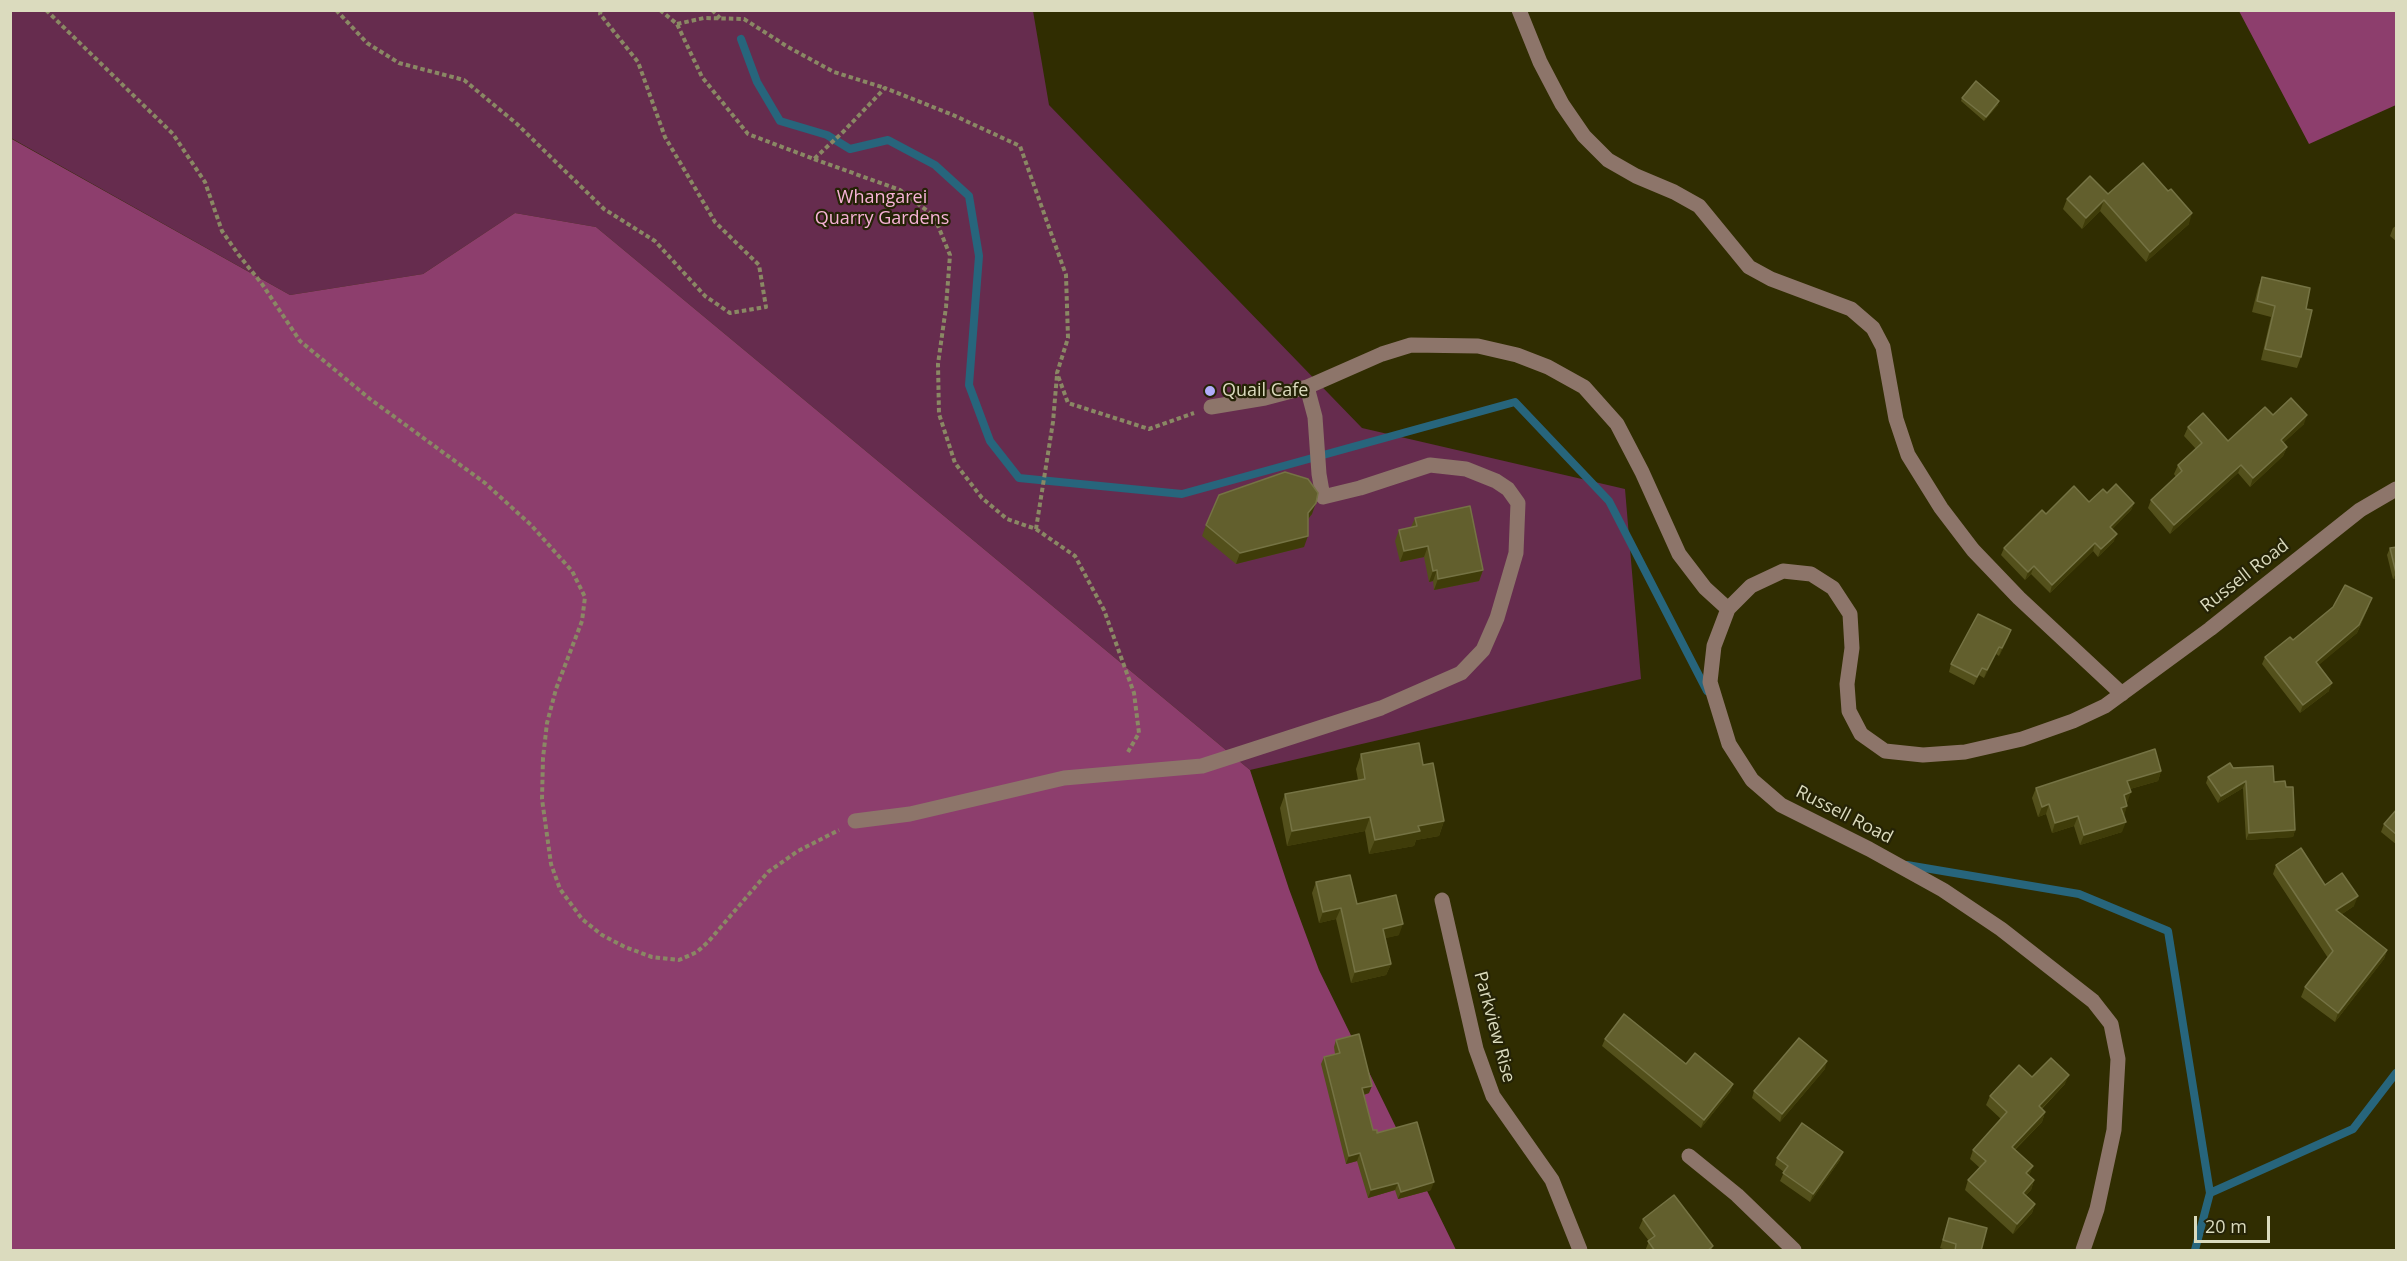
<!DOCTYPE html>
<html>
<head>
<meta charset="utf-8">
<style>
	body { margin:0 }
	#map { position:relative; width:2407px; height:1261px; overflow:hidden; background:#302d01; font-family:"Open Sans",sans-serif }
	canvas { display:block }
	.frame { position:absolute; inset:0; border:12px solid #dbdbbe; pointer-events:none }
	.scale { position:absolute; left:2194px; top:1216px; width:76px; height:27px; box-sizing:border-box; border:3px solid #dbdbbe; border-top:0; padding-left:8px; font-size:18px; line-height:21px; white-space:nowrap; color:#dbdbbe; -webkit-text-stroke:4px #252306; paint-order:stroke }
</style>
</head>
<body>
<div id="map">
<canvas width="2407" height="1261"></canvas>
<div class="frame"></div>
<div class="scale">20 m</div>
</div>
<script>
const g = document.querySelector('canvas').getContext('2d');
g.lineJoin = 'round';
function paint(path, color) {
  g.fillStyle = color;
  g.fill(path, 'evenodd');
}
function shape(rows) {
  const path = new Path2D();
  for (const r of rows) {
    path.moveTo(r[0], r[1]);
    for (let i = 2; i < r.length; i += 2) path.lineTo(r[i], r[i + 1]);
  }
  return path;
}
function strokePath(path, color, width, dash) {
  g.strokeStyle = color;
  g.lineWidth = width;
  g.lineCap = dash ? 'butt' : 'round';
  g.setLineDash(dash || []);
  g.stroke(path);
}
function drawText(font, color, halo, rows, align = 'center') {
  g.font = font + ' "Open Sans",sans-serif';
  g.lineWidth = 4.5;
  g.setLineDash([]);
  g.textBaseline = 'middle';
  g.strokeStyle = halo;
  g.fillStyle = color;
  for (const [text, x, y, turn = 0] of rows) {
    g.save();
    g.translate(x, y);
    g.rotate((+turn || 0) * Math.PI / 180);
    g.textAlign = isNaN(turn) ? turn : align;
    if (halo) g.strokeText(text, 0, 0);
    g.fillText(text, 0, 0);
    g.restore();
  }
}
const green = shape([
	[11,11,1033,11,1049,105,1362,428,1625,489,1641,679,1250,770,596,227,515,213,423,274,290,295,11,138]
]);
const forest = shape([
	[2239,11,2396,11,2396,105,2309,144],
	[10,138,290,295,423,274,515,213,596,227,1250,770,1289,889,1319,970,1456,1250,11,1250]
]);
const stream = shape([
	[741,39,757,82,780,121,827,135,850,149,888,140,935,165,969,196,979,256,969,385,990,441,1019,478,1182,494,1515,402,1609,501,1707,691],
	[1907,865,2079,894,2168,931,2210,1193,2195,1250],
	[2210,1193,2353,1129,2396,1073]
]);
const path = shape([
	[46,10,173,134,205,182,222,231,238,254,262,284,300,341,370,399,485,483,531,525,572,571,585,597,582,621,556,689,547,723,543,758,542,799,551,864,560,889,582,919,602,935,625,947,652,957,679,960,697,952,708,942,768,872,798,851,839,830],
	[336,10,367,43,399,63,464,80,517,124,604,209,655,241,705,296,730,313,766,307,759,265,715,222,665,137,638,62,600,14,601,10],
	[660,10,677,24,702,77,748,134,814,159,843,132,885,88,953,115,1020,146,1066,275,1068,338,1057,373,1068,403,1149,429,1194,413],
	[712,10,720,18],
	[677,24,704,18,744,19,788,47,834,72,885,88],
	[814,159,900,190,934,216,950,255,946,307,938,364,939,414,955,463,982,498,1007,519,1036,529,1053,422,1057,375],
	[1036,529,1075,556,1104,610,1134,693,1139,733,1128,752]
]);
const minor = shape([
	[1519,10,1540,62,1562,104,1584,136,1608,160,1636,176,1674,192,1699,206,1749,267,1771,279,1851,309,1873,328,1883,347,1896,419,1908,455,1941,508,1973,550,2019,598,2122,694],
	[1211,407,1265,398,1307,387,1382,354,1411,345,1478,346,1517,355,1548,367,1584,387,1617,424,1642,472,1679,554,1705,588,1728,609],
	[855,821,910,814,1064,778,1202,766,1381,708,1461,673,1483,650,1497,618,1516,553,1518,503,1508,489,1496,481,1466,469,1430,465,1360,488,1323,497,1319,474,1315,417,1307,387],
	[1442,900,1476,1049,1493,1096,1552,1180,1580,1250],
	[1689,1156,1737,1195,1794,1250],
	[2083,1250,2097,1209,2114,1130,2118,1059,2111,1024,2093,1001,2001,929,1943,890,1869,849,1781,805,1752,780,1729,744,1710,682,1714,646,1728,609,1751,586,1783,571,1811,574,1833,588,1850,614,1852,648,1847,684,1849,711,1861,734,1885,751,1923,755,1965,752,2022,739,2073,721,2105,706,2210,629,2360,510,2396,489]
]);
const wall = shape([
	[1962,98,1998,105,1984,121,1961,101],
	[2108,194,2189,224,2146,262,2100,211,2082,229,2063,209,2067,199],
	[2397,225,2397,242,2390,236,2393,228],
	[2262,277,2306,309,2301,357,2297,368,2261,360,2271,317,2252,312,2258,288],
	[2273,415,2304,424,2283,443,2287,447,2283,456,2250,487,2238,473,2170,534,2148,508,2151,500,2176,477,2174,474,2178,465,2196,449,2184,436,2188,427,2228,441],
	[2107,493,2134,503,2131,510,2112,529,2114,541,2098,557,2093,551,2050,593,2031,574,2025,580,2001,555,2004,548,2046,514,2089,502],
	[1312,514,1308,519,1304,547,1236,564,1202,536,1206,525],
	[1415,518,1483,570,1479,581,1434,590,1433,581,1429,582,1424,557,1400,562,1395,541,1399,530,1411,527],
	[2397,547,2397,579,2393,579,2387,555,2390,548],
	[2369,606,2357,633,2318,665,2329,691,2300,713,2262,664,2265,657,2293,640],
	[2011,630,2008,638,1999,656,1996,654,1984,678,1979,675,1974,685,1949,672,1951,664],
	[1361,754,1423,765,1444,821,1439,836,1416,840,1414,846,1369,854,1365,831,1287,846,1280,808,1285,794,1358,780,1356,769],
	[2233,768,2274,782,2286,787,2295,830,2293,837,2246,840,2243,788,2218,803,2206,783,2208,777],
	[2161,771,2158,781,2130,789,2124,816,2122,832,2080,845,2074,826,2052,833,2046,814,2038,817,2032,798,2036,788],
	[2397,809,2397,845,2381,832,2384,824],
	[2276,865,2325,885,2354,906,2342,914,2387,950,2384,959,2335,1022,2301,997,2305,987,2328,958,2273,874],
	[1316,882,1357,904,1399,935,1385,938,1391,964,1386,975,1351,983,1336,919,1319,923,1312,893],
	[1605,1039,1733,1084,1730,1092,1701,1128,1602,1046],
	[1336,1040,1369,1093,1364,1095,1373,1130,1377,1133,1431,1190,1398,1199,1395,1190,1368,1198,1357,1161,1346,1164,1321,1064,1324,1057,1335,1054,1334,1047],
	[1825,1069,1780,1122,1752,1098,1754,1091],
	[2032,1077,2065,1084,2042,1109,2045,1112,2042,1122,2015,1150,2029,1176,2034,1180,2031,1190,2026,1195,2035,1204,2032,1213,2013,1234,1965,1190,1968,1180,1980,1168,1970,1159,1973,1150,2001,1119,1986,1105,1990,1096],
	[1777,1158,1840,1160,1810,1202,1780,1181,1784,1172,1775,1165],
	[1949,1218,1981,1251,1950,1251,1940,1248],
	[1643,1219,1713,1246,1711,1251,1645,1251,1649,1241,1639,1228]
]);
const shadedWall = shape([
	[1999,101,1998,105,1984,121,1986,117],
	[2104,200,2100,211,2082,229,2086,218],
	[2192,213,2189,224,2146,262,2150,252],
	[2307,415,2304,424,2277,449,2281,440],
	[2287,447,2283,456,2250,487,2253,478],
	[2241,465,2238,473,2170,534,2174,525],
	[1316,503,1312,514,1304,524,1308,513],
	[2134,503,2131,510,2107,535,2110,527],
	[2117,534,2114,541,2098,557,2101,549],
	[1308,536,1304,547,1236,564,1240,553],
	[2095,543,2093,551,2050,593,2052,585],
	[1428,546,1424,557,1400,562,1404,551],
	[2034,566,2031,574,2025,580,2028,572],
	[1437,570,1433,581,1429,582,1433,571],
	[1483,570,1479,581,1434,590,1438,579],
	[2397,572,2397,579,2393,579,2396,573],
	[2372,598,2357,633,2313,670,2316,662],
	[2011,630,2008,638,1999,656,2002,648],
	[1999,647,1996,654,1984,678,1987,670],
	[2332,683,2329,691,2300,713,2303,705],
	[2161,771,2158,781,2123,791,2127,781],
	[2246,781,2243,788,2218,803,2221,796],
	[2131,792,2127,803,2120,805,2124,795],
	[2049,804,2046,814,2038,817,2042,807],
	[2127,806,2124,816,2121,808],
	[2078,816,2074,826,2052,833,2055,823],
	[1370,817,1365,831,1287,846,1292,831],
	[1444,821,1439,836,1416,840,1414,846,1369,854,1375,840,1418,826],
	[2126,822,2122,832,2080,845,2084,835],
	[2295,830,2293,837,2246,840,2249,833],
	[2358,896,2354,906,2333,920,2336,910],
	[1341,908,1336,919,1319,923,1323,912],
	[1403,924,1399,935,1379,940,1383,929],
	[2387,950,2384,959,2335,1022,2338,1013],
	[1391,964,1386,975,1351,983,1355,972],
	[1827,1061,1825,1069,1780,1122,1782,1114],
	[2069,1075,2065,1084,2035,1115,2039,1106],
	[1733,1084,1730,1092,1701,1128,1704,1120],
	[1372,1086,1369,1093,1359,1096,1362,1088],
	[2045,1112,2042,1122,2008,1156,2012,1147],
	[1843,1152,1840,1160,1810,1202,1813,1194],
	[1360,1153,1357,1161,1346,1164,1349,1156],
	[2033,1166,2029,1176,2026,1173],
	[2034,1180,2031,1190,2020,1202,2023,1193],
	[1434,1182,1431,1190,1398,1199,1401,1192],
	[1398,1183,1395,1190,1368,1198,1371,1190],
	[2035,1204,2032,1213,2013,1234,2017,1224]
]);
const building = shape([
	[1976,81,1999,101,1986,117,1962,98,1976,81],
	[2143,163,2168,191,2171,189,2192,213,2150,252,2104,200,2086,218,2067,199,2090,176,2108,194,2143,163],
	[2262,277,2310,288,2306,309,2312,310,2301,357,2265,349,2275,306,2257,301,2262,277],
	[2291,398,2307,415,2281,440,2287,447,2253,478,2241,465,2174,525,2151,500,2182,471,2178,465,2202,443,2188,427,2203,413,2228,441,2265,407,2273,415,2291,398],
	[1285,472,1308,479,1318,493,1316,503,1308,513,1308,536,1240,553,1206,525,1219,495,1285,472],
	[2116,484,2134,503,2110,527,2117,534,2101,549,2095,543,2052,585,2034,566,2028,572,2004,548,2042,510,2046,514,2074,486,2089,502,2103,489,2107,493,2116,484],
	[1470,506,1483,570,1438,579,1437,570,1433,571,1428,546,1404,551,1399,530,1417,526,1415,518,1470,506],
	[2397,547,2397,572,2396,573,2390,548,2397,547],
	[2345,585,2372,598,2359,625,2316,662,2332,683,2303,705,2265,657,2290,637,2293,640,2333,607,2345,585],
	[1978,614,2011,630,2002,648,1999,647,1987,670,1982,668,1977,677,1951,664,1978,614],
	[1419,743,1423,765,1433,763,1444,821,1418,826,1420,831,1375,840,1370,817,1292,831,1285,794,1365,779,1361,754,1419,743],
	[2155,749,2161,771,2127,781,2131,792,2124,795,2127,806,2121,808,2126,822,2084,835,2078,816,2055,823,2049,804,2042,807,2036,788,2155,749],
	[2230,763,2233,768,2273,766,2274,782,2285,781,2286,787,2293,787,2295,830,2249,833,2246,781,2221,796,2208,777,2230,763],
	[2397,809,2397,835,2384,824,2397,809],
	[2301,848,2325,885,2342,873,2358,896,2336,910,2387,950,2338,1013,2305,987,2333,951,2276,865,2301,848],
	[1350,875,1357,904,1396,895,1403,924,1383,929,1391,964,1355,972,1341,908,1323,912,1316,882,1350,875],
	[1624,1014,1686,1064,1695,1053,1733,1084,1704,1120,1605,1039,1624,1014],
	[1359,1034,1372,1086,1362,1088,1373,1130,1377,1130,1377,1133,1417,1122,1434,1182,1401,1192,1398,1183,1371,1190,1360,1153,1349,1156,1324,1057,1340,1053,1336,1040,1359,1034],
	[1799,1038,1827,1061,1782,1114,1754,1091,1799,1038],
	[2051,1058,2069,1075,2039,1106,2045,1112,2012,1147,2033,1166,2026,1173,2034,1180,2023,1193,2035,1204,2017,1224,1968,1180,1986,1161,1973,1150,2007,1112,1990,1096,2019,1065,2032,1077,2051,1058],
	[1802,1123,1843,1152,1813,1194,1783,1173,1788,1166,1777,1158,1802,1123],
	[1674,1195,1713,1246,1707,1251,1655,1251,1648,1241,1655,1236,1643,1219,1674,1195],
	[1949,1218,1987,1228,1981,1251,1955,1251,1956,1244,1943,1240,1949,1218]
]);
const markers = [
	[1210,391,6,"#b1adfa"]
];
const parkNames = [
	["Whangarei",882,198],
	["Quarry Gardens",882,219]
];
const poiNames = [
	["Quail Cafe",1222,391]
];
const streetNames = [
	["Russell Road",2245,576,-38],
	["Russell Road",1844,815,27],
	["Parkview Rise",1494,1027,75]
];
paint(green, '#662c4e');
paint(forest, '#8d3e6d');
strokePath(stream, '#27657c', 8);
strokePath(path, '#8a8864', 4, [4.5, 3]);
strokePath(minor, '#8d756a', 15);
paint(wall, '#53501b');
paint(shadedWall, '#3f3c09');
paint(building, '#625f2d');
strokePath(building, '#757344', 1.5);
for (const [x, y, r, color] of markers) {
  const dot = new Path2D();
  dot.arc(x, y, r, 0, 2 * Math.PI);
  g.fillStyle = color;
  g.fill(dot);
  strokePath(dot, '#252306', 2);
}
drawText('18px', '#f7b3d7', '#252306', parkNames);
drawText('18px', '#dbdbbe', '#252306', poiNames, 'left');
drawText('18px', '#dbdbbe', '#252306', streetNames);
</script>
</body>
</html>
